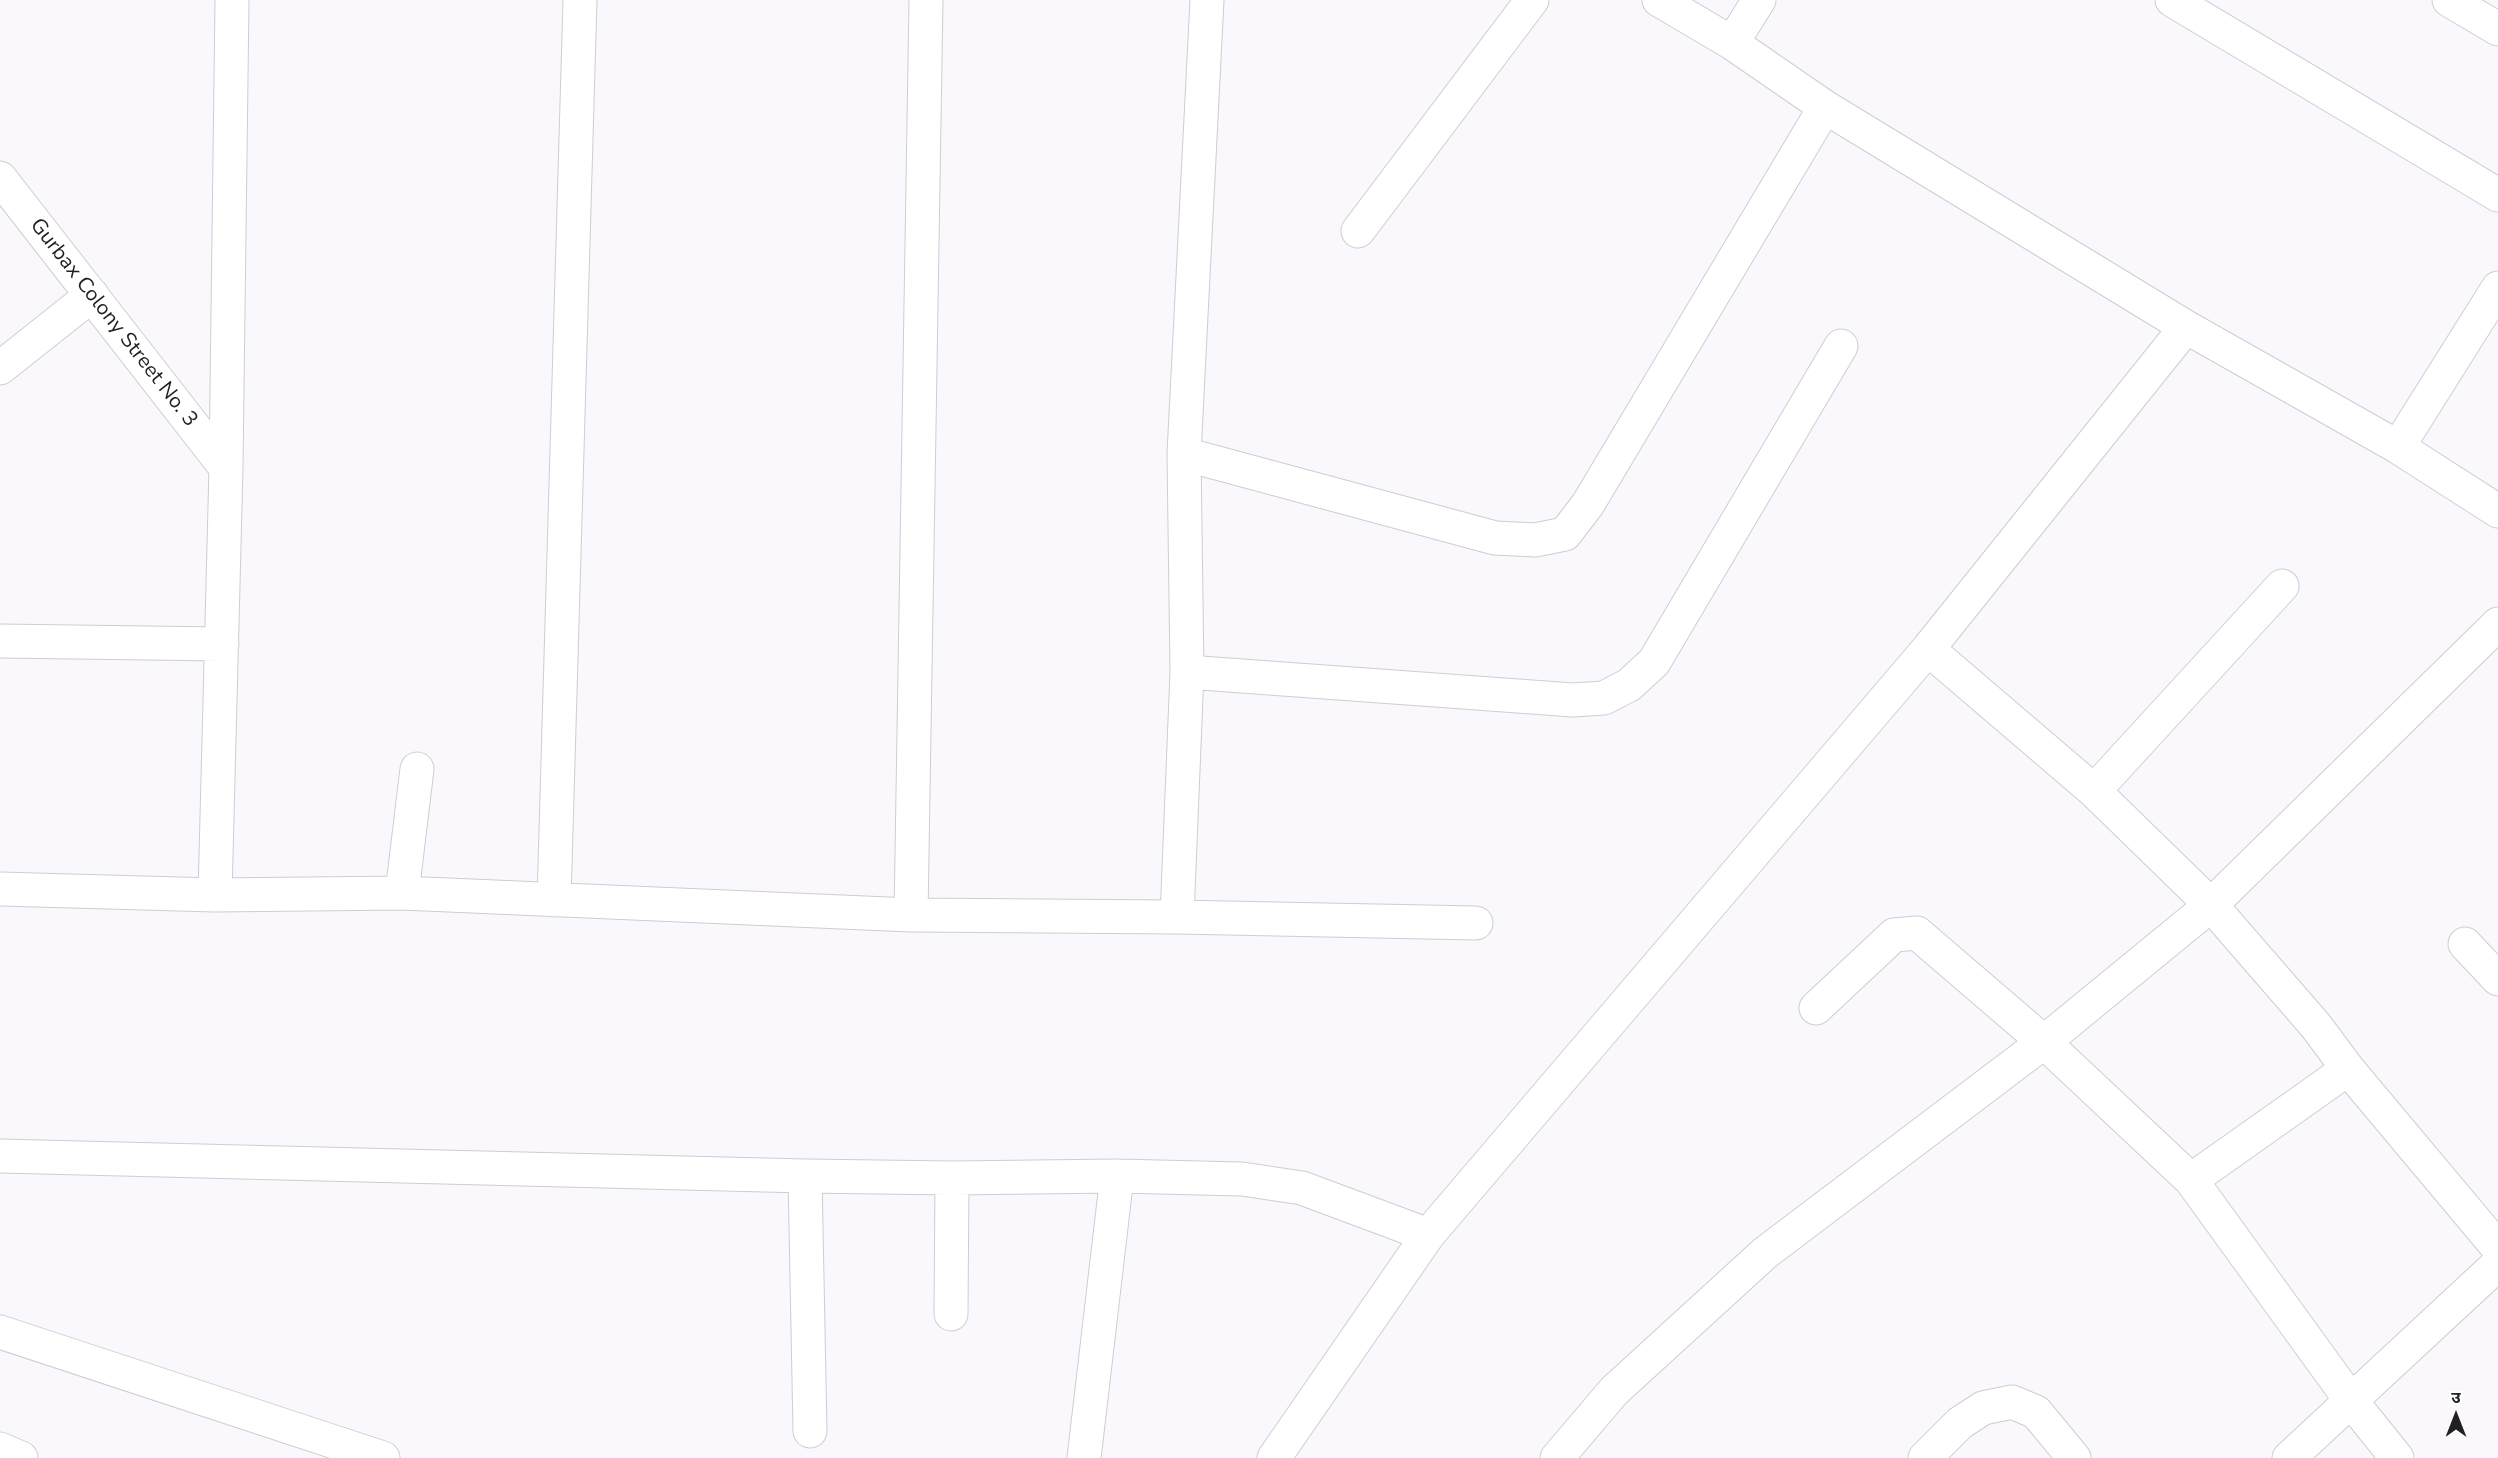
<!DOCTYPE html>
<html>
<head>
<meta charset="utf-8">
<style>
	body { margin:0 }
	#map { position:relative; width:2498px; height:1458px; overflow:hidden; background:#faf8fd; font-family:"Nunito Sans","Noto Sans Devanagari",sans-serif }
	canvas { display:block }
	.north { position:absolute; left:2426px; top:1386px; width:60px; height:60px; -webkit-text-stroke:4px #fff; paint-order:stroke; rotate:0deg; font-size:16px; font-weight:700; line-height:24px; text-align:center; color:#201f21 }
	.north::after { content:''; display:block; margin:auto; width:21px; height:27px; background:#201f21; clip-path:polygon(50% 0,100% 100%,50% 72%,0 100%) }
</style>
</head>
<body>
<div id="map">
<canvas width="2498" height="1458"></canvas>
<div class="north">उ</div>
</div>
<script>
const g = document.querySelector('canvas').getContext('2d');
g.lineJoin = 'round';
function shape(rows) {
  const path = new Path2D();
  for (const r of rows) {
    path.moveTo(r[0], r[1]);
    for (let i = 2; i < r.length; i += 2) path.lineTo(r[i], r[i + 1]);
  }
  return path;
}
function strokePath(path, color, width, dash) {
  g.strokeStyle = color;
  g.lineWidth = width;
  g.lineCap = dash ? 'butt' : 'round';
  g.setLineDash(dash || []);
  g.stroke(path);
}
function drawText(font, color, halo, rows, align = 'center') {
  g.font = font + ' "Nunito Sans",sans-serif';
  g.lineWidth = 5;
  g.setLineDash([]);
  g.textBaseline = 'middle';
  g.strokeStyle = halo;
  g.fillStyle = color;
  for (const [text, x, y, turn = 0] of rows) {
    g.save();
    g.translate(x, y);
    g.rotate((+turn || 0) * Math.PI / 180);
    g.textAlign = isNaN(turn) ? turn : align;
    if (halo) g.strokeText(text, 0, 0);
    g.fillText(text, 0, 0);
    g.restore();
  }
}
const minor = shape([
	[1659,0,1732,43,1825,107,2186,327,2398,447,2498,511],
	[2172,0,2498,195],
	[2449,0,2498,29],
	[1732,43,1759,0],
	[0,178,226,468],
	[1358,231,1532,0],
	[0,368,92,295],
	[2398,447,2498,288],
	[1184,454,1495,538,1535,540,1565,534,1588,504,1825,107],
	[0,641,222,644],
	[1928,649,2094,791,2211,905,2316,1026,2348,1069,2498,1248],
	[1187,672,1573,700,1604,698,1629,685,1654,662,1841,346],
	[2094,791,2282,586],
	[0,889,215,895,402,893,911,915,1177,917,1476,923],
	[402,893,417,769],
	[215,895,226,468,232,0],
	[554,900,580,0],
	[911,915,926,0],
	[1177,917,1187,672,1184,454,1207,0],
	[2465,944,2498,979],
	[1816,1008,1894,935,1917,933,2044,1042,2211,905,2498,624],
	[0,1156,805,1176,952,1178,1117,1176,1242,1179,1302,1188,1428,1235],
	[805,1176,810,1431],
	[2191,1180,2352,1402,2397,1458],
	[951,1314,952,1178],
	[0,1332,383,1458],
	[0,1449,21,1458],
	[1084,1458,1117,1176],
	[1274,1458,1428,1235,1928,649,2186,327],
	[1557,1458,1614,1391,1765,1253,2044,1042,2191,1180,2348,1069],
	[1925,1458,1960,1423,1983,1408,2012,1402,2036,1412,2074,1458],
	[2289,1458,2498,1264]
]);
const streetNames = [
	["Gurbax Colony Street No. 3",113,323,52]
];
strokePath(minor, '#cecdd1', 35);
strokePath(minor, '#fff', 33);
drawText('21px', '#201f21', '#fff', streetNames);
</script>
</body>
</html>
